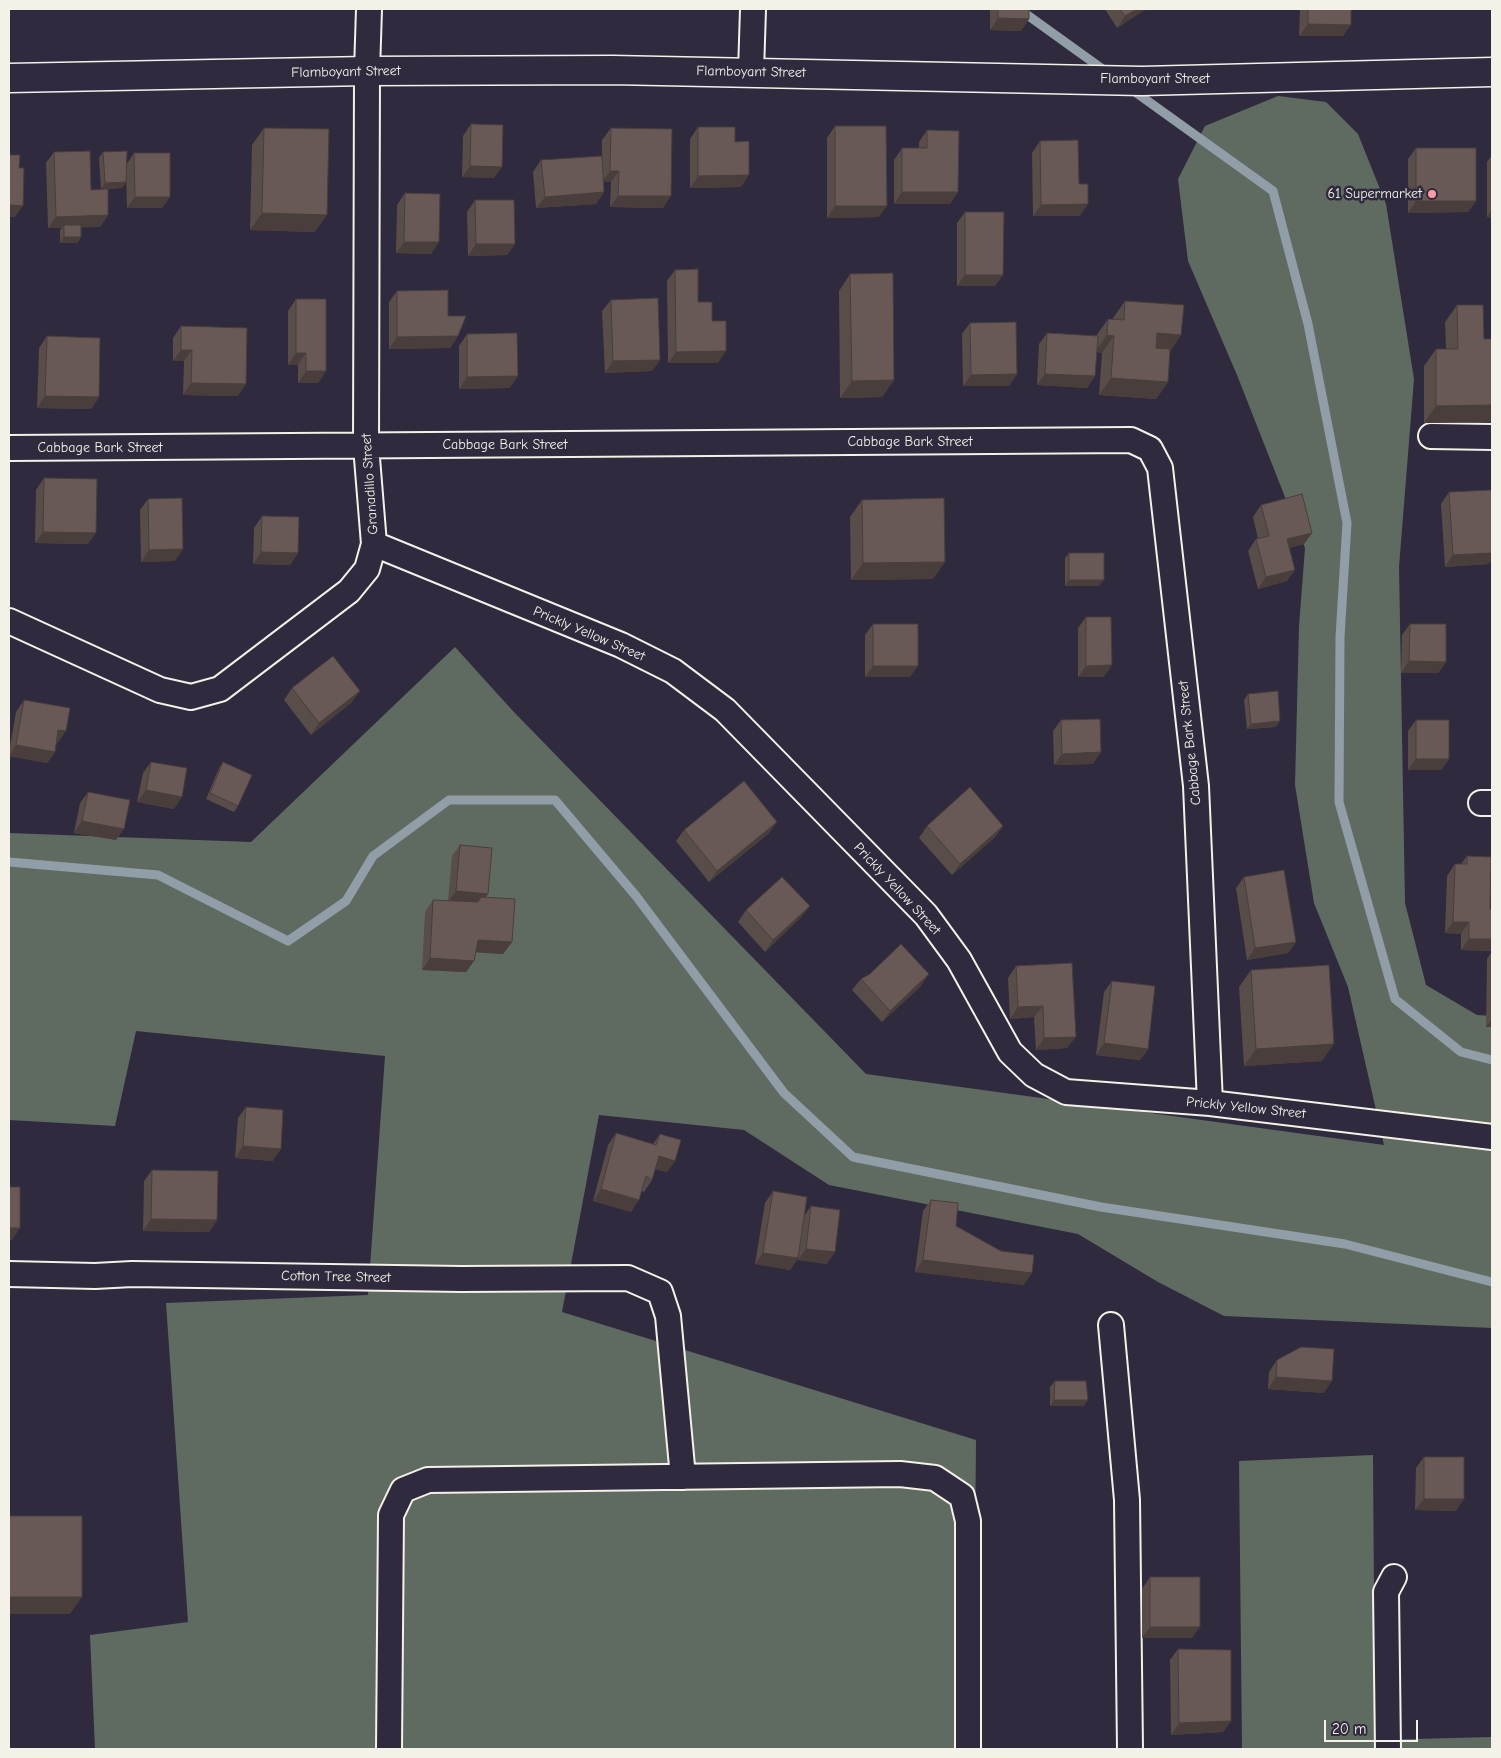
<!DOCTYPE html>
<html>
<head>
<meta charset="utf-8">
<style>
	body { margin:0 }
	#map { position:relative; width:1501px; height:1758px; overflow:hidden; background:#2f2a3d; font-family:"Comic Neue",sans-serif }
	canvas { display:block }
	.frame { position:absolute; inset:0; border:10px solid #f4f1e8; pointer-events:none }
	.scale { position:absolute; left:1324px; top:1720px; width:94px; height:22px; box-sizing:border-box; border:2px solid #f4f1e8; border-top:0; padding-left:6px; font-size:15px; line-height:18px; white-space:nowrap; color:#f4f1e8; -webkit-text-stroke:4px #2f2a3d; paint-order:stroke }
</style>
</head>
<body>
<div id="map">
<canvas width="1501" height="1758"></canvas>
<div class="frame"></div>
<div class="scale">20 m</div>
</div>
<script>
const g = document.querySelector('canvas').getContext('2d');
g.lineJoin = 'round';
function paint(path, color) {
  g.fillStyle = color;
  g.fill(path, 'evenodd');
}
function shape(rows) {
  const path = new Path2D();
  for (const r of rows) {
    path.moveTo(r[0], r[1]);
    for (let i = 2; i < r.length; i += 2) path.lineTo(r[i], r[i + 1]);
  }
  return path;
}
function strokePath(path, color, width, dash) {
  g.strokeStyle = color;
  g.lineWidth = width;
  g.lineCap = dash ? 'butt' : 'round';
  g.setLineDash(dash || []);
  g.stroke(path);
}
function drawText(font, color, halo, rows, align = 'center') {
  g.font = font + ' "Comic Neue",sans-serif';
  g.lineWidth = 5;
  g.setLineDash([]);
  g.textBaseline = 'middle';
  g.strokeStyle = halo;
  g.fillStyle = color;
  for (const [text, x, y, turn = 0] of rows) {
    g.save();
    g.translate(x, y);
    g.rotate((+turn || 0) * Math.PI / 180);
    g.textAlign = isNaN(turn) ? turn : align;
    if (halo) g.strokeText(text, 0, 0);
    g.fillText(text, 0, 0);
    g.restore();
  }
}
const green = shape([
	[1278,96,1326,102,1358,134,1386,204,1414,379,1399,567,1405,903,1426,985,1477,1015,1492,1016,1492,1328,1224,1316,1158,1282,1078,1234,829,1185,744,1130,599,1115,562,1312,976,1440,973,1749,95,1749,90,1635,188,1622,166,1303,368,1295,385,1056,136,1031,115,1126,9,1120,9,833,251,842,455,647,512,710,866,1074,1384,1145,1348,987,1314,903,1295,785,1299,626,1305,548,1237,375,1188,261,1178,179,1205,126],
	[1373,1455,1375,1740,1492,1737,1492,1749,1242,1749,1239,1461]
]);
const stream = shape([
	[1019,9,1108,73],
	[1131,89,1273,191,1308,324,1347,523,1340,637,1339,802,1395,999,1461,1052,1492,1060],
	[9,862,158,875,288,941,346,901,373,856,449,800,555,800,636,896,784,1093,853,1157,1101,1207,1345,1244,1492,1282]
]);
const street = shape([
	[751,72,753,9],
	[1431,436,1492,437],
	[9,448,1131,440,1150,449,1160,468,1196,786,1210,1103],
	[374,544,621,645,673,671,725,710,926,915,959,960,1010,1052,1034,1075,1066,1092,1210,1103,1492,1137],
	[9,621,160,690,191,697,220,689,349,591,367,569,374,544,366,446,367,71,369,9],
	[1481,803,1492,803],
	[9,1274,95,1276,132,1274,461,1279,628,1278,660,1292,668,1316,683,1477],
	[1111,1325,1127,1500,1130,1749],
	[389,1749,391,1515,403,1490,428,1480,900,1474,935,1478,962,1496,968,1521,968,1749],
	[1388,1749,1386,1592,1394,1577]
]);
const secondary = shape([
	[9,78,367,71,612,70,1142,81,1492,72]
]);
const wall = shape([
	[990,9,1029,9,1029,19,1021,31,990,30],
	[1105,9,1146,9,1117,28],
	[1300,9,1351,9,1343,36,1299,36],
	[471,124,494,178,462,177,463,136],
	[835,126,879,217,827,218,827,138],
	[698,127,735,142,741,187,690,188,690,139],
	[264,128,315,232,250,230,252,145],
	[611,128,663,208,610,207,611,182,604,182,604,192,596,204,536,208,533,172,541,160,602,162,602,140],
	[927,130,958,192,950,204,894,204,894,160,902,148,919,148,919,142],
	[1040,141,1079,184,1080,216,1033,216,1032,153],
	[1416,148,1476,201,1468,212,1408,213,1408,159],
	[54,152,91,190,108,215,100,227,81,227,81,237,77,243,60,243,60,230,62,228,48,228,46,163],
	[103,152,126,165,134,153,170,197,162,208,127,208,126,173,126,182,122,188,101,189,99,158],
	[1492,155,1492,218,1487,217,1487,162],
	[405,193,431,254,396,253,397,205],
	[475,200,515,244,507,255,468,256,467,212],
	[965,212,1003,275,995,286,957,286,957,223],
	[675,270,712,321,718,363,668,363,667,281],
	[850,274,894,380,882,397,840,398,839,291],
	[397,291,448,316,458,336,450,348,389,349,389,302],
	[296,299,326,371,318,383,298,383,298,365,288,365,288,311],
	[611,300,660,360,652,371,605,373,602,311],
	[1125,301,1170,351,1168,382,1156,399,1099,395,1102,353,1097,352,1095,376,1087,388,1037,385,1039,344,1047,333,1096,336,1108,319,1113,319,1113,318],
	[1457,305,1484,339,1492,422,1424,423,1424,366,1436,349,1446,349,1445,322],
	[970,323,1017,374,1009,386,963,386,962,334],
	[181,326,238,396,183,395,184,361,173,361,173,338],
	[467,334,510,388,459,389,459,346],
	[47,336,99,397,91,409,37,408,39,348],
	[44,478,88,544,35,543,36,490],
	[1449,492,1489,564,1445,567,1441,504],
	[148,499,175,561,141,562,140,510],
	[862,500,933,579,851,580,850,517],
	[1261,505,1312,533,1304,544,1289,548,1287,581,1258,589,1248,551,1256,539,1258,539,1253,517],
	[262,516,298,553,290,565,253,564,254,528],
	[1069,553,1099,586,1065,586,1065,558],
	[1086,617,1104,677,1078,677,1078,628],
	[873,624,910,677,865,677,865,635],
	[1410,624,1446,662,1438,673,1401,673,1402,635],
	[292,688,352,702,311,735,284,700],
	[1248,694,1276,727,1247,729,1244,700],
	[24,700,58,743,56,743,55,752,47,763,9,756,9,752,16,712],
	[1061,720,1093,764,1054,765,1053,731],
	[1416,720,1449,759,1441,770,1408,770,1408,731],
	[151,762,174,809,137,802,143,773],
	[223,762,238,806,234,812,206,799,219,768],
	[88,792,116,840,74,833,80,803],
	[777,822,768,834,709,882,676,841,684,830],
	[927,826,1003,826,995,837,952,875,919,838],
	[460,845,488,894,486,897,512,942,503,954,476,952,474,961,466,972,422,970,425,912,433,900,448,901,452,856],
	[1467,856,1490,909,1492,909,1492,951,1461,950,1461,934,1445,933,1447,876,1455,864,1461,864],
	[1244,877,1296,942,1288,953,1247,960,1236,888],
	[810,906,801,917,765,952,738,922,746,910],
	[1492,951,1492,1027,1486,1027,1487,959],
	[1072,963,1067,1048,1036,1050,1034,1017,1010,1019,1008,978,1016,966],
	[1251,970,1322,1061,1244,1066,1239,987],
	[861,979,921,986,882,1022,852,990],
	[1112,981,1148,1049,1140,1060,1096,1055,1104,992],
	[246,1107,273,1161,235,1158,238,1118],
	[616,1133,653,1144,660,1134,675,1161,667,1172,655,1169,652,1180,644,1192,642,1191,631,1212,593,1201,608,1145],
	[152,1170,217,1220,209,1232,143,1231,144,1181],
	[773,1191,804,1216,811,1206,827,1264,798,1260,800,1246,798,1258,790,1270,755,1264,765,1203],
	[931,1200,956,1226,1024,1285,915,1272,923,1211],
	[1277,1360,1324,1393,1268,1389,1269,1372],
	[1055,1381,1084,1406,1050,1406,1050,1387],
	[1424,1457,1456,1511,1415,1510,1416,1468],
	[1150,1577,1192,1638,1142,1638,1142,1589],
	[1178,1649,1231,1721,1223,1732,1171,1735,1170,1660]
]);
const shadedWall = shape([
	[1137,9,1146,9,1117,28,1125,16],
	[998,18,1029,19,1021,31,990,30],
	[1308,24,1351,25,1343,36,1299,36],
	[470,166,502,167,494,178,462,177],
	[610,171,619,171,611,182,602,182],
	[749,175,741,187,690,188,698,176],
	[126,182,122,188,101,189,105,183],
	[604,192,596,204,536,208,545,197],
	[902,192,958,192,950,204,894,204],
	[618,196,671,196,663,208,610,207],
	[135,197,170,197,162,208,127,208],
	[1416,201,1476,201,1468,212,1408,213],
	[1088,204,1080,216,1033,216,1041,205],
	[9,205,23,206,15,217,9,217],
	[835,206,887,206,879,217,827,218],
	[1492,209,1492,218,1487,217],
	[262,213,327,215,315,232,250,230],
	[108,215,100,227,64,228,64,225,62,228,48,228,56,217],
	[64,237,81,237,77,243,60,243],
	[404,242,439,242,431,254,396,253],
	[476,244,515,244,507,255,468,256],
	[965,275,1003,275,995,286,957,286],
	[1157,333,1181,335,1170,352,1145,350],
	[1107,335,1114,336,1102,353,1095,352],
	[458,336,450,348,389,349,397,337],
	[181,350,192,350,184,361,173,361],
	[726,351,718,363,668,363,676,352],
	[296,353,306,353,298,365,288,365],
	[660,360,652,371,605,373,613,361],
	[306,371,326,371,318,383,298,383],
	[1017,374,1009,386,963,386,971,375],
	[1045,374,1095,376,1087,388,1037,385],
	[518,376,510,388,459,389,467,377],
	[1111,378,1168,382,1156,399,1099,395],
	[894,380,882,397,840,398,852,381],
	[191,383,246,384,238,396,183,395],
	[45,396,99,397,91,409,37,408],
	[1492,405,1492,422,1424,423,1436,406],
	[43,532,96,533,88,544,35,543],
	[1312,533,1304,544,1279,551,1287,539],
	[183,549,175,561,141,562,149,550],
	[261,552,298,553,290,565,253,564],
	[1492,553,1492,559,1489,564,1445,567,1453,555],
	[945,562,933,579,851,580,863,563],
	[1295,570,1287,581,1258,589,1266,577],
	[1069,580,1104,580,1099,586,1065,586],
	[1409,661,1446,662,1438,673,1401,673],
	[1112,665,1104,677,1078,677,1086,666],
	[873,666,918,666,910,677,865,677],
	[360,691,352,702,311,735,319,723],
	[1280,721,1276,727,1247,729,1251,724],
	[58,730,66,731,58,743,50,741],
	[16,745,55,752,47,763,9,756],
	[1101,752,1093,764,1054,765,1062,754],
	[1416,759,1449,759,1441,770,1408,770],
	[146,790,182,797,174,809,137,802],
	[82,821,124,829,116,840,74,833],
	[777,822,768,834,709,882,717,871],
	[1003,826,995,837,952,875,960,864],
	[456,891,488,894,480,905,481,897,475,905,448,902],
	[810,906,801,917,765,952,773,940],
	[1453,922,1469,922,1461,934,1445,933],
	[1469,939,1492,939,1492,951,1461,950],
	[478,940,512,942,503,954,469,952],
	[1296,942,1288,953,1247,960,1255,948],
	[430,958,474,961,466,972,422,970],
	[929,974,921,986,882,1022,890,1011],
	[1043,1006,1034,1017,1010,1019,1018,1007],
	[1492,1019,1492,1027,1486,1027],
	[1076,1037,1067,1048,1036,1050,1044,1038],
	[1104,1043,1148,1049,1140,1060,1096,1055],
	[1334,1044,1322,1061,1244,1066,1256,1049],
	[243,1146,281,1149,273,1161,235,1158],
	[659,1156,675,1161,667,1172,651,1168],
	[601,1189,639,1200,631,1212,593,1201],
	[151,1219,217,1220,209,1232,143,1231],
	[9,1228,20,1228,12,1240,9,1240],
	[806,1249,835,1252,827,1264,798,1260],
	[763,1253,798,1258,790,1270,755,1264],
	[923,1260,1032,1273,1024,1285,915,1272],
	[1276,1377,1332,1381,1324,1393,1268,1389],
	[1054,1400,1088,1400,1084,1406,1050,1406],
	[1424,1499,1464,1499,1456,1511,1415,1510],
	[9,1597,82,1597,70,1614,9,1614],
	[1150,1627,1200,1627,1192,1638,1142,1638],
	[1231,1721,1223,1732,1171,1735,1179,1723]
]);
const building = shape([
	[998,9,1029,9,1029,19,998,18,998,9],
	[1120,9,1137,9,1125,16,1120,9],
	[1308,9,1351,9,1351,25,1308,24,1308,9],
	[471,124,503,125,502,167,470,166,471,124],
	[835,126,886,126,887,206,835,206,835,126],
	[698,127,735,127,735,142,749,141,749,175,698,176,698,127],
	[264,128,329,129,327,215,262,213,264,128],
	[611,128,672,129,671,196,618,196,619,171,610,171,611,128],
	[927,130,959,131,958,192,902,192,902,148,927,148,927,130],
	[1078,140,1079,184,1088,184,1088,204,1041,205,1040,141,1078,140],
	[1416,148,1476,148,1476,201,1416,201,1416,148],
	[90,151,91,190,108,189,108,215,56,217,54,152,90,151],
	[127,151,126,182,105,183,103,152,127,151],
	[134,153,170,153,170,197,135,197,134,153],
	[9,155,20,155,19,168,24,168,23,206,9,205,9,155],
	[602,156,604,192,545,197,541,160,602,156],
	[405,193,440,194,439,242,404,242,405,193],
	[475,200,514,200,515,244,476,244,475,200],
	[965,212,1004,212,1003,275,965,275,965,212],
	[64,225,81,225,81,237,64,237,64,225],
	[698,269,698,302,712,302,712,321,726,321,726,351,676,352,675,270,698,269],
	[893,273,894,380,852,381,850,274,893,273],
	[448,290,448,316,466,316,458,336,397,337,397,291,448,290],
	[658,298,660,360,613,361,611,300,658,298],
	[296,299,326,299,326,371,306,371,306,353,296,353,296,299],
	[1125,301,1184,305,1181,335,1157,333,1156,348,1170,349,1168,382,1111,378,1114,336,1107,335,1108,319,1124,320,1125,301],
	[1457,305,1483,305,1484,339,1492,339,1492,405,1436,406,1436,349,1458,349,1457,305],
	[1016,322,1017,374,971,375,970,323,1016,322],
	[181,326,247,328,246,384,191,383,192,350,181,350,181,326],
	[517,333,518,376,467,377,467,334,517,333],
	[1047,333,1098,336,1095,376,1045,374,1047,333],
	[47,336,100,338,99,397,45,396,47,336],
	[44,478,97,479,96,533,43,532,44,478],
	[1492,490,1492,553,1453,555,1449,492,1492,490],
	[1302,494,1312,533,1287,539,1295,570,1266,577,1256,539,1269,536,1261,505,1302,494],
	[182,498,183,549,149,550,148,499,182,498],
	[944,498,945,562,863,563,862,500,944,498],
	[262,516,299,517,298,553,261,552,262,516],
	[1069,553,1104,553,1104,580,1069,580,1069,553],
	[1086,617,1111,617,1112,665,1086,666,1086,617],
	[873,624,918,624,918,666,873,666,873,624],
	[1410,624,1446,624,1446,662,1409,661,1410,624],
	[333,656,360,691,319,723,292,688,333,656],
	[1278,691,1280,721,1251,724,1248,694,1278,691],
	[24,700,70,708,66,731,58,730,55,752,16,745,24,700],
	[1100,719,1101,752,1062,754,1061,720,1100,719],
	[1416,720,1449,720,1449,759,1416,759,1416,720],
	[151,762,187,768,182,797,146,790,151,762],
	[223,762,252,775,238,806,210,793,223,762],
	[744,781,777,822,717,871,684,830,744,781],
	[970,787,1003,826,960,864,927,826,970,787],
	[88,792,130,800,124,829,82,821,88,792],
	[460,845,492,848,488,894,456,891,460,845],
	[1467,856,1491,857,1490,909,1492,909,1492,939,1469,939,1469,922,1453,922,1455,864,1467,864,1467,856],
	[1284,870,1296,942,1255,948,1244,877,1284,870],
	[782,877,810,906,773,940,746,910,782,877],
	[481,897,515,899,512,942,478,940,474,961,430,958,433,900,478,902,481,897],
	[901,944,929,974,890,1011,861,979,870,974,901,944],
	[1072,963,1076,1037,1044,1038,1043,1006,1018,1007,1016,966,1072,963],
	[1329,965,1334,1044,1256,1049,1251,970,1329,965],
	[1112,981,1155,986,1148,1049,1104,1043,1112,981],
	[246,1107,283,1110,281,1149,243,1146,246,1107],
	[616,1133,656,1145,660,1134,681,1140,675,1161,659,1156,652,1180,646,1176,639,1200,601,1189,616,1133],
	[152,1170,218,1171,217,1220,151,1219,152,1170],
	[9,1187,20,1187,20,1228,9,1228,9,1187],
	[773,1191,807,1197,798,1258,763,1253,773,1191],
	[931,1200,958,1203,956,1226,1001,1251,1034,1255,1032,1273,923,1260,931,1200],
	[811,1206,840,1210,835,1252,806,1249,811,1206],
	[1301,1347,1334,1349,1332,1381,1276,1377,1277,1360,1301,1347],
	[1055,1381,1086,1381,1088,1400,1054,1400,1055,1381],
	[1424,1457,1464,1457,1464,1499,1424,1499,1424,1457],
	[9,1516,82,1516,82,1597,9,1597,9,1516],
	[1150,1577,1200,1577,1200,1627,1150,1627,1150,1577],
	[1178,1649,1231,1650,1231,1721,1179,1723,1178,1649]
]);
const markers = [
	[1432,194,5,"#ff9aa2"]
];
const streetNames = [
	["Flamboyant Street",346,72,-1],
	["Flamboyant Street",751,72,1],
	["Flamboyant Street",1155,79],
	["Cabbage Bark Street",910,442],
	["Cabbage Bark Street",505,445],
	["Cabbage Bark Street",100,448],
	["Granadillo Street",370,484,-94],
	["Prickly Yellow Street",589,634,23],
	["Cabbage Bark Street",1190,743,-96],
	["Prickly Yellow Street",897,889,47],
	["Prickly Yellow Street",1246,1108,6],
	["Cotton Tree Street",336,1277,1]
];
const poiNames = [
	["61 Supermarket",1422,194]
];
paint(green, '#5f6b61');
strokePath(stream, '#929ea7', 9);
strokePath(street, '#f4f1e8', 28);
strokePath(secondary, '#f4f1e8', 31);
strokePath(street, '#2f2a3d', 24);
strokePath(secondary, '#2f2a3d', 28);
paint(wall, '#594d4a');
paint(shadedWall, '#493e3c');
paint(building, '#685956');
strokePath(building, '#493e3c', 1);
for (const [x, y, r, color] of markers) {
  const dot = new Path2D();
  dot.arc(x, y, r, 0, 2 * Math.PI);
  g.fillStyle = color;
  g.fill(dot);
  strokePath(dot, '#2f2a3d', 2);
}
drawText('14px', '#f4f1e8', '#2f2a3d', streetNames);
drawText('14px', '#f4f1e8', '#2f2a3d', poiNames, 'right');
</script>
</body>
</html>
